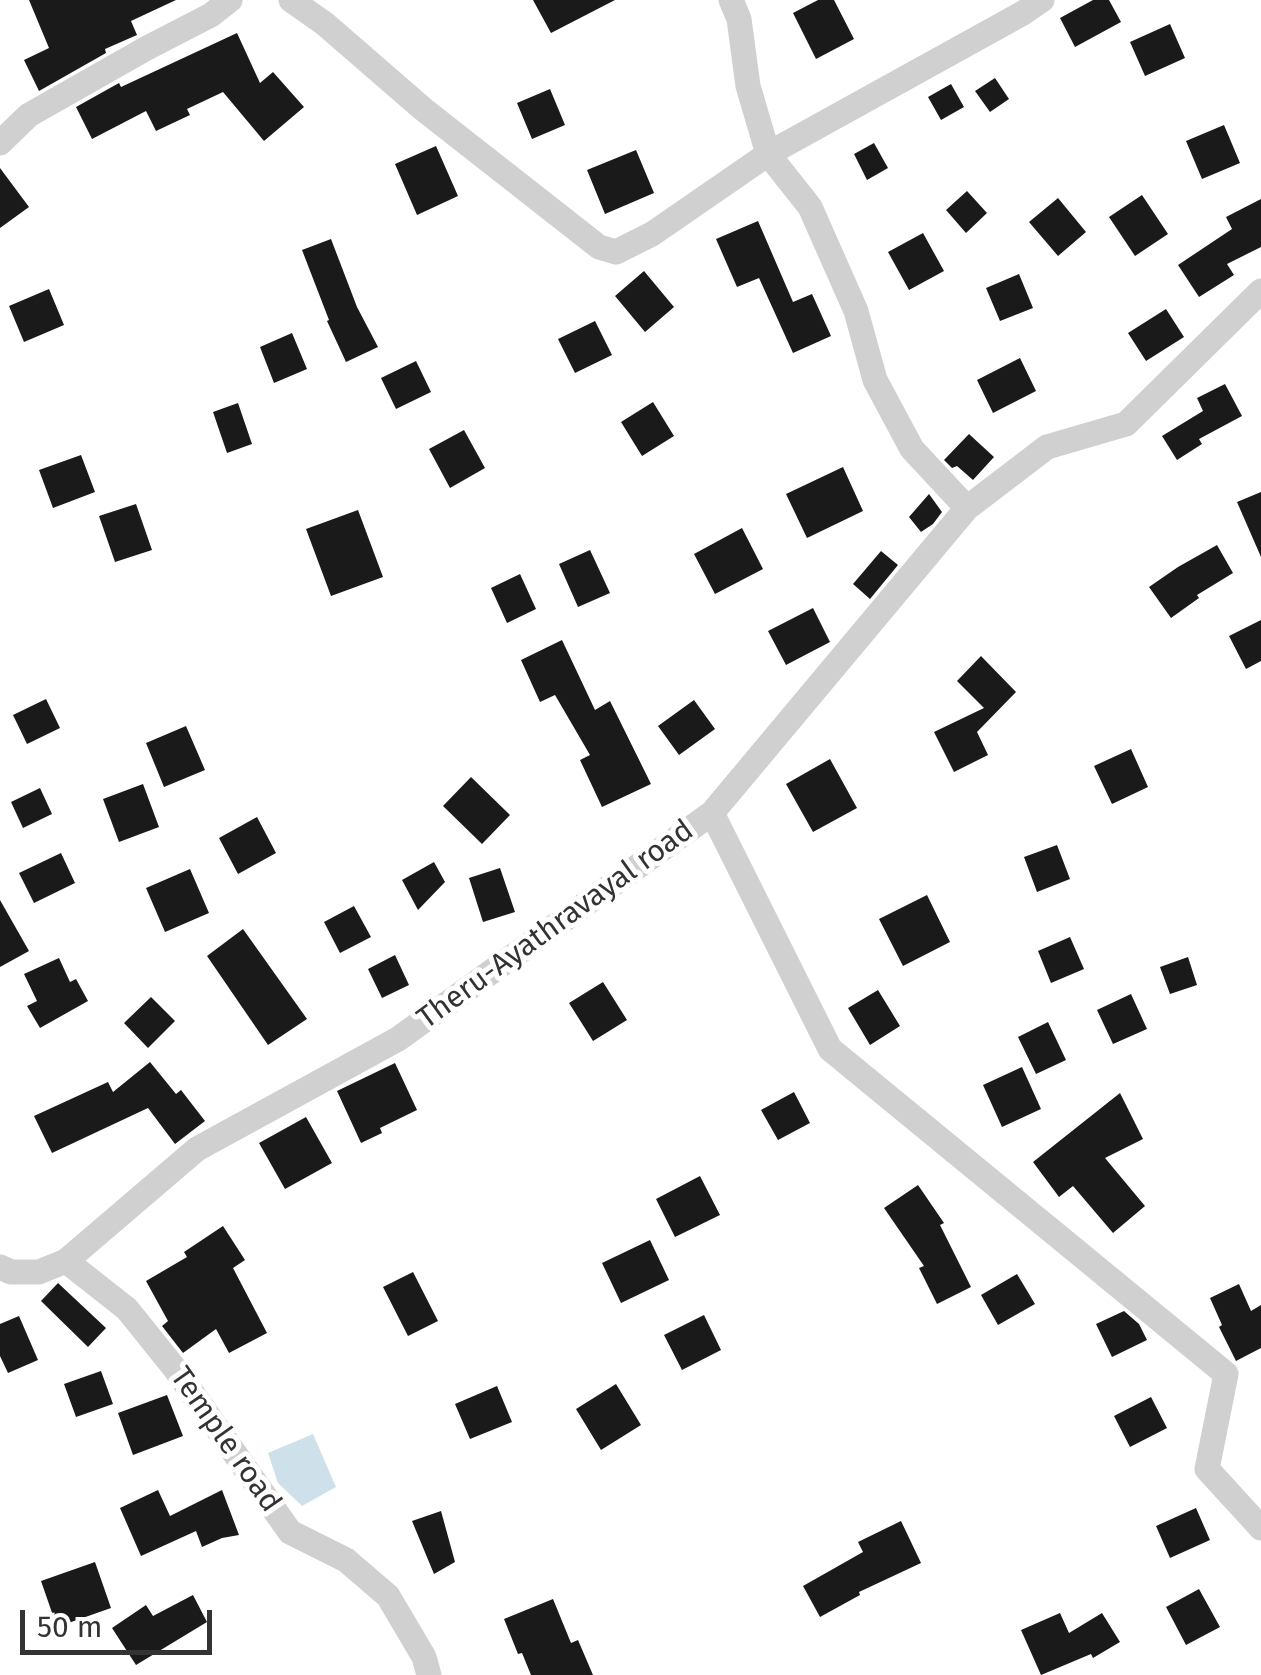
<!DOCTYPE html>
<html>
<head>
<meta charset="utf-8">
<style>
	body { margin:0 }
	#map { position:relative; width:1261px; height:1675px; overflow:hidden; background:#fff; font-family:"Fira Sans",sans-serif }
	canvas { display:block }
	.scale { position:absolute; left:20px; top:1610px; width:192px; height:45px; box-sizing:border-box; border:5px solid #333; border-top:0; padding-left:12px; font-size:30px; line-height:35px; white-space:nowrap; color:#333; -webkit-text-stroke:8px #fff; paint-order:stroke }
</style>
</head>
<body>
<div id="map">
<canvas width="1261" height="1675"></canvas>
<div class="scale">50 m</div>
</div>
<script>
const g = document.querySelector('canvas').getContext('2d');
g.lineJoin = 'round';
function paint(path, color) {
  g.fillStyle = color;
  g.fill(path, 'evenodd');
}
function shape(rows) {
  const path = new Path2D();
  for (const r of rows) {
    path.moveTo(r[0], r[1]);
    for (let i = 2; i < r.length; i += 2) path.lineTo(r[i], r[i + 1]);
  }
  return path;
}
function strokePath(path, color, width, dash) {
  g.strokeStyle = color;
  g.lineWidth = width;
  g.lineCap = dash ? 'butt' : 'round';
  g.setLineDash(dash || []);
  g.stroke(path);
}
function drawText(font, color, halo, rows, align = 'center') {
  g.font = font + ' "Fira Sans",sans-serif';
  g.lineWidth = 10;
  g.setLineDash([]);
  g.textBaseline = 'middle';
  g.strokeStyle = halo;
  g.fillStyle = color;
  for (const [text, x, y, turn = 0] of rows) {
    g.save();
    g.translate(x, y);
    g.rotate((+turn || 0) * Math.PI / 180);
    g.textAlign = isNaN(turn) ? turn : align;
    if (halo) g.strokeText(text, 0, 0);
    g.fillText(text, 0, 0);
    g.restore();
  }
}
const water = shape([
	[313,1434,336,1487,302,1506,278,1483,268,1453]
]);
const building = shape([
	[29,0,176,0,131,21,137,35,105,49,106,53,39,91,24,60,49,48],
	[533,0,615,0,551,33],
	[818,0,834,0,854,39,816,59,793,13],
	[1093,0,1109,0,1121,22,1075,47,1060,18],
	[1170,24,1185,58,1145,76,1130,42],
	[237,33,260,83,273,72,304,107,264,141,223,92,187,109,190,115,156,131,146,111,92,139,76,107,119,83,121,87],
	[995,78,1009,99,990,112,975,91],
	[951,84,964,107,941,120,928,97],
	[550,89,565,125,532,139,517,103],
	[1224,125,1240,163,1202,179,1186,141],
	[874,143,888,168,867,180,854,154],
	[436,146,458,196,417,215,395,164],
	[636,150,654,193,605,214,587,170],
	[0,168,29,207,0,228],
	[967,191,987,213,966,233,946,210],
	[1142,195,1168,234,1135,256,1109,217],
	[1058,198,1086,232,1058,256,1029,222],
	[1261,199,1261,247,1227,264,1234,275,1199,297,1178,265,1232,229,1226,217],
	[758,221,793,302,812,294,831,336,793,353,759,278,737,287,716,239],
	[923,233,944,271,909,290,888,252],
	[331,239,357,307,378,347,346,362,327,321,329,320,302,250],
	[644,271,674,307,645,332,615,296],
	[1019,274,1033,308,1000,321,986,288],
	[49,289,64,325,24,342,9,306],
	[1166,309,1184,337,1146,361,1128,333],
	[595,321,612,355,575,373,558,339],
	[292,333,307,369,274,383,260,347],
	[1020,358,1036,391,993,413,977,380],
	[416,361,431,392,396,409,381,378],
	[1225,384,1242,416,1199,439,1202,444,1177,460,1162,436,1203,411,1197,398],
	[653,402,674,436,642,456,621,422],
	[238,403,252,444,227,453,213,412],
	[464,430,485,468,450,488,429,449],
	[969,434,994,457,973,480,957,466,952,468,944,460],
	[81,455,95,492,53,508,39,470],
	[843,467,863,511,807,538,786,494],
	[1261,492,1261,557,1237,502],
	[929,494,942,512,933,524,921,532,909,517],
	[136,504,152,550,115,562,99,516],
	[358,510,383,577,331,596,306,529],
	[742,528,763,569,715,594,694,554],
	[1217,545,1233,573,1197,595,1199,598,1171,618,1149,587,1178,567],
	[590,550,610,593,578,607,559,564],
	[881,551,898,565,870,599,853,584],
	[520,574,536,609,507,623,491,588],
	[813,608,830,642,786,665,768,631],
	[1261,620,1261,661,1246,669,1229,636],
	[562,640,595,710,610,701,651,784,602,807,580,760,590,755,555,695,540,702,521,660],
	[981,656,1016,692,977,732,988,755,954,772,934,732,984,708,957,681],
	[46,699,60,728,27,744,13,715],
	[694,700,715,729,679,755,658,726],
	[186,726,205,770,164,787,146,743],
	[1131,749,1148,787,1112,804,1094,766],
	[830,759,857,808,813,832,786,784],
	[471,777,510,815,482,844,443,806],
	[143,784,159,827,119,842,103,799],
	[40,788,52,814,23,828,11,802],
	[257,817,276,853,238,874,219,838],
	[1057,845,1070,879,1037,892,1024,857],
	[61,853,75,883,34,903,19,873],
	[434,862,445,882,418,910,402,880],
	[500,868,515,912,483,922,469,878],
	[190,869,209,913,165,932,146,888],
	[927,895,950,942,903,966,879,919],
	[0,900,29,951,0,967],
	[354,906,371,937,340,953,324,922],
	[243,929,307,1019,268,1045,207,956],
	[1070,937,1084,969,1051,983,1038,951],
	[395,955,409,985,382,998,368,969],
	[1188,957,1197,985,1170,994,1160,967],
	[59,958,70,982,76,979,88,1001,40,1028,27,1006,37,1001,24,974],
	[603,982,627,1020,593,1041,569,1003],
	[878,990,900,1026,870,1045,848,1008],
	[1131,994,1147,1029,1113,1044,1097,1010],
	[151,997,175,1021,148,1048,124,1023],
	[1048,1022,1066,1060,1036,1074,1018,1037],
	[150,1062,176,1094,181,1090,205,1121,175,1144,148,1108,52,1153,34,1116,108,1082,113,1092],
	[395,1063,417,1110,380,1128,382,1133,361,1143,337,1091],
	[1022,1067,1041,1109,1002,1127,983,1085],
	[794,1092,810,1123,778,1140,761,1110],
	[1120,1093,1143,1139,1105,1158,1145,1206,1113,1233,1073,1186,1059,1197,1033,1162],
	[306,1117,332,1163,285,1189,259,1143],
	[700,1176,720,1215,675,1237,656,1199],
	[918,1185,944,1223,940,1225,971,1287,937,1304,919,1268,924,1266,884,1208],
	[223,1226,245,1260,233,1268,267,1333,229,1353,216,1329,183,1353,162,1326,168,1321,146,1281,187,1257,184,1252],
	[650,1240,669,1280,621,1303,602,1263],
	[413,1272,438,1321,408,1336,383,1287],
	[1017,1274,1035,1304,998,1325,981,1295],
	[58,1283,106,1328,88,1347,41,1301],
	[1239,1284,1251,1311,1261,1305,1261,1348,1236,1361,1219,1327,1222,1325,1210,1298],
	[1124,1311,1139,1324,1147,1340,1112,1357,1096,1324],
	[704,1315,721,1350,682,1370,664,1335],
	[19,1316,38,1360,8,1373,0,1356,0,1324],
	[101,1371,113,1404,76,1417,64,1384],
	[616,1384,641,1425,601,1450,576,1409],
	[497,1386,512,1422,470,1439,455,1404],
	[167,1395,183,1436,133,1455,118,1413],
	[1151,1397,1167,1428,1130,1447,1114,1416],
	[158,1490,170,1516,222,1490,239,1535,222,1538,202,1547,196,1531,141,1556,120,1508],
	[1196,1508,1210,1540,1170,1558,1156,1526],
	[441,1511,455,1562,434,1574,412,1521],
	[901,1521,921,1563,859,1592,860,1595,820,1617,803,1586,863,1552,858,1542],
	[95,1562,111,1608,57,1627,41,1581],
	[1199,1589,1220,1627,1186,1645,1166,1607],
	[193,1595,207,1622,136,1665,112,1628,146,1605,153,1616],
	[553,1599,571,1643,578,1640,593,1675,531,1675,522,1653,518,1654,504,1619],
	[1060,1613,1069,1633,1102,1613,1120,1642,1093,1658,1091,1654,1041,1675,1021,1630]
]);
const minor = shape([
	[291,0,325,24,423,109,599,247,616,252,652,234,768,154,1023,13,1042,0],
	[731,0,739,19,748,86,768,154,810,207,856,311,875,380,912,449,967,508],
	[0,143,29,115,147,48,211,15,230,0],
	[712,813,967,508,1047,447,1126,424,1261,291],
	[66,1261,127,1309,176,1370,290,1532,346,1560,388,1596,424,1657,429,1675],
	[0,1267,11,1272,39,1272,66,1261,197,1149,398,1039,712,813,830,1049,1226,1374,1207,1469,1261,1528]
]);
const streetNames = [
	["Theru-Ayathravayal road",556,925,-36],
	["Temple road",225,1440,55]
];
paint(water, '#cee1ea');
paint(building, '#1a1a1a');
strokePath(minor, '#d0d0d0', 25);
drawText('30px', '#333', '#fff', streetNames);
</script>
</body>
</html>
